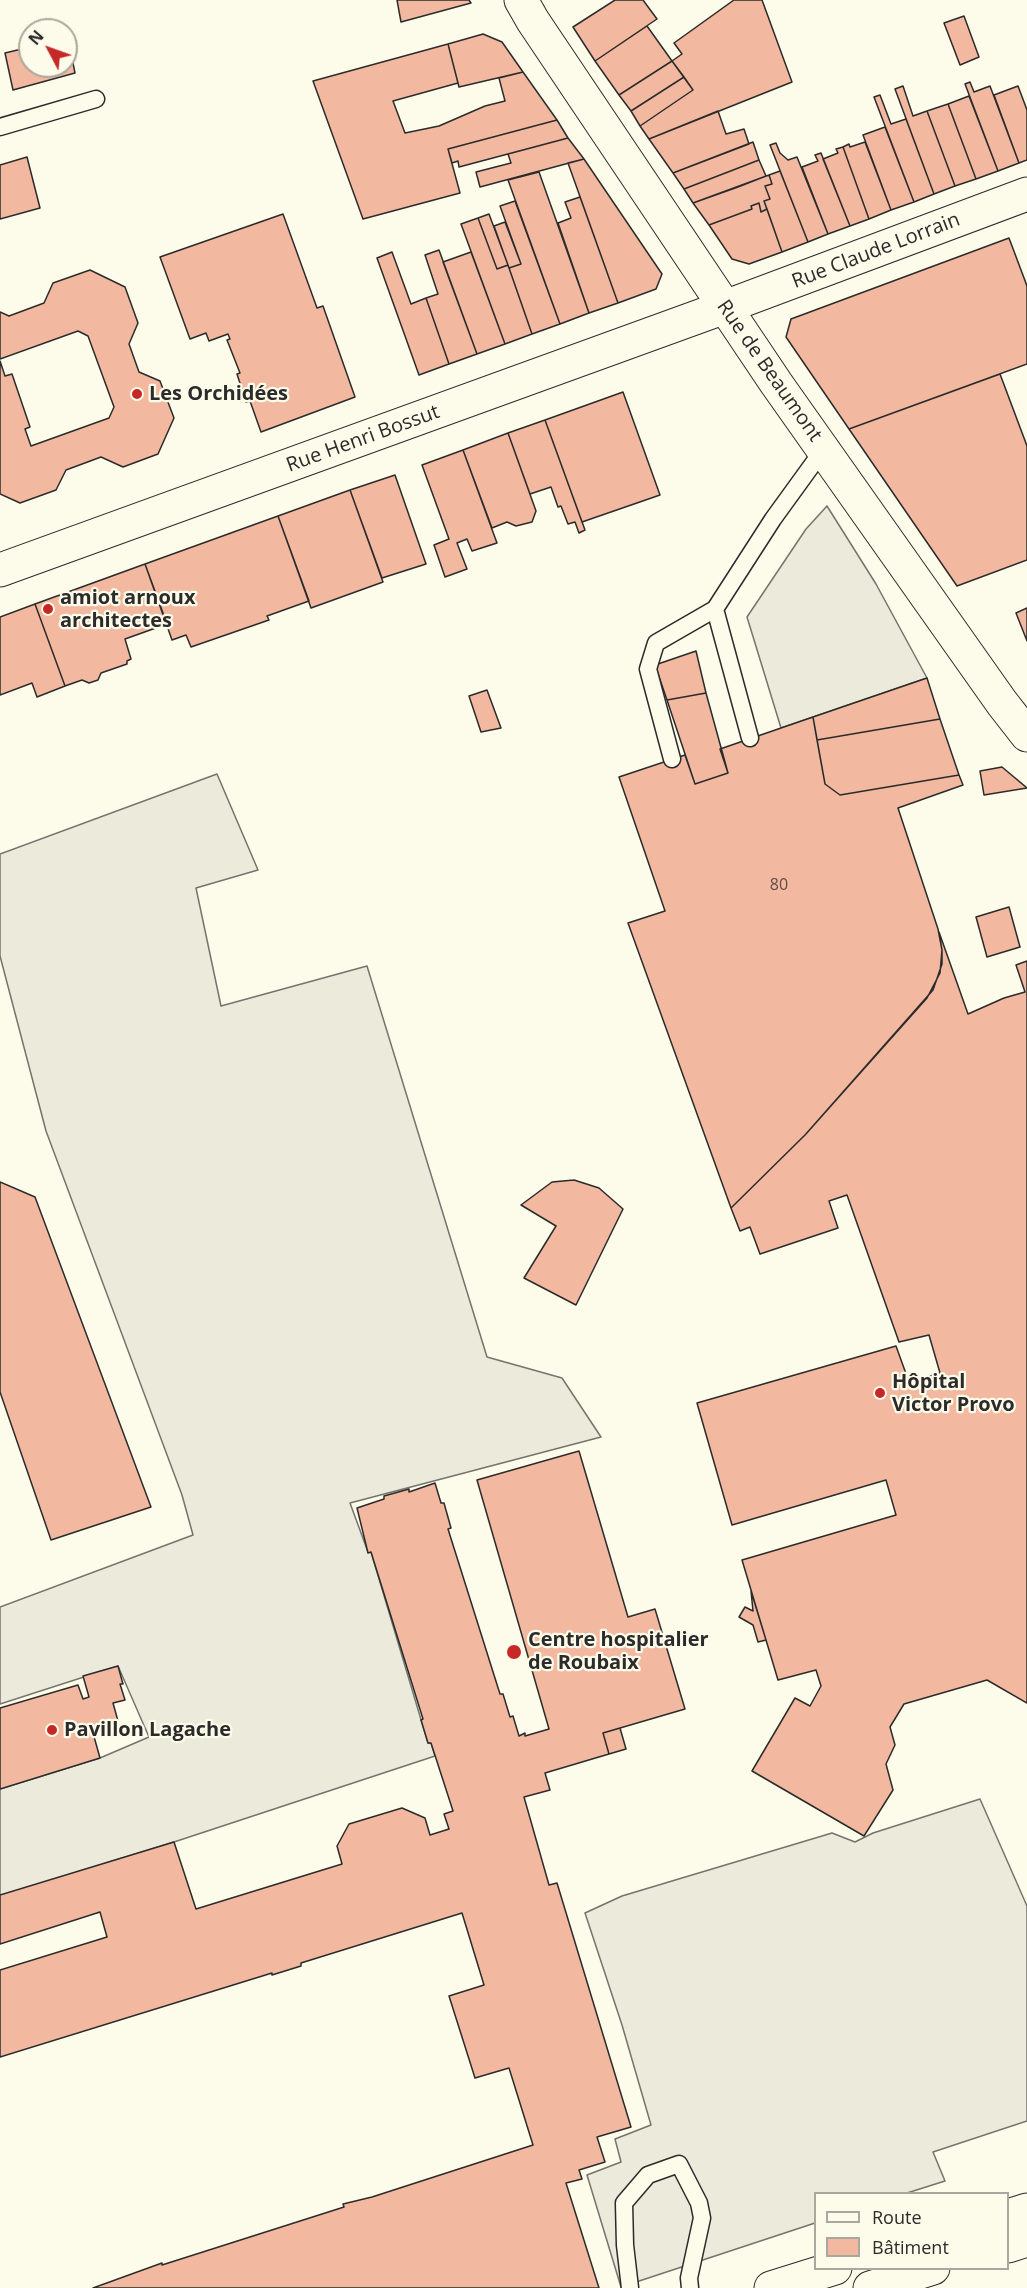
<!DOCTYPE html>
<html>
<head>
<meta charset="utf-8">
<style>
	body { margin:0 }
	#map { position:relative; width:1027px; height:2288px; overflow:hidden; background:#fdfbea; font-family:"Open Sans",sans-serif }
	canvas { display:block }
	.legend { position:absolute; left:814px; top:2192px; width:195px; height:78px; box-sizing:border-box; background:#fdfbea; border:2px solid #a9a89e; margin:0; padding:8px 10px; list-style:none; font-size:18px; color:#2b2b2b }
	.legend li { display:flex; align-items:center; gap:12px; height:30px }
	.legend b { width:30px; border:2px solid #a9a89e }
	.north { position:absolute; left:18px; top:18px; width:60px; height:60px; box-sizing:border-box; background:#fdfbea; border:2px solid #a9a89e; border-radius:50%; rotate:311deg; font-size:16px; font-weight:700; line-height:24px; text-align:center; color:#2b2b2b }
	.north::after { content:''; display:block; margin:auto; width:21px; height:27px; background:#c62828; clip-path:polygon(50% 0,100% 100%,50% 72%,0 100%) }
</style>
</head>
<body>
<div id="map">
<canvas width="1027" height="2288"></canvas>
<ul class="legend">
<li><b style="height:8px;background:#fdfbea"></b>Route</li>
<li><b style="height:16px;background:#f2b8a0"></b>Bâtiment</li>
</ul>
<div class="north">N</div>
</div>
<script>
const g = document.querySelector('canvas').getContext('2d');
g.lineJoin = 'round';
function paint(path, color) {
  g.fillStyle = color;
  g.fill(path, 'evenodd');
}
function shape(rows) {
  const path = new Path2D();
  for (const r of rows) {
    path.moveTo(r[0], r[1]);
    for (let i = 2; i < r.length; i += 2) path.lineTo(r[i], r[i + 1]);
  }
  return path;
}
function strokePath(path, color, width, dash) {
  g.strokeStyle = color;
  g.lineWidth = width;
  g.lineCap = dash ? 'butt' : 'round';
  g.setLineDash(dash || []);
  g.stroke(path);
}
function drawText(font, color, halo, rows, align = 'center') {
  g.font = font + ' "Open Sans",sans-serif';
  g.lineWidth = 4.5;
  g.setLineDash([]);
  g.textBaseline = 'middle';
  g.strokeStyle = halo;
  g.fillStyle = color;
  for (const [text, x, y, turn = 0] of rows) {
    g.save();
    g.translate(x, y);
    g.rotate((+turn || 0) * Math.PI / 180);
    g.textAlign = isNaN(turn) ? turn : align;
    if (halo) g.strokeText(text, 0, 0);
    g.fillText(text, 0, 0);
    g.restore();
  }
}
const parking = shape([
	[827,506,876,584,927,678,781,728,747,617,806,529,827,506],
	[217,774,258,870,196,888,221,1006,367,966,487,1357,562,1378,601,1437,350,1503,368,1552,371,1552,428,1743,431,1743,435,1756,174,1842,0,1896,0,1789,100,1758,149,1737,118,1666,0,1704,0,1607,193,1535,182,1495,46,1131,0,956,0,854,217,774],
	[980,1799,1027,1906,1027,2121,933,2152,945,2181,907,2193,816,2194,815,2223,621,2287,587,2175,621,2162,615,2139,651,2125,622,2025,585,1913,622,1896,832,1833,855,1842,873,1833,980,1799]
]);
const building = shape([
	[397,0,469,0,471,3,401,22,397,0],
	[615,0,643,0,657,19,595,61,573,27,615,0],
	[734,0,762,0,792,82,649,139,640,126,693,90,672,61,682,54,674,43,734,0],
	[964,16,979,57,960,65,944,23,964,16],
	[647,26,672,61,619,95,595,61,647,26],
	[483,34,502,42,523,72,459,87,448,44,483,34],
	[68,38,75,73,13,90,5,53,30,47,30,66,66,66,66,39,68,38],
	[448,44,458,83,393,101,405,133,439,126,485,106,505,101,499,78,523,72,557,120,448,149,460,193,363,219,313,81,448,44],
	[672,61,684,77,631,111,619,95,672,61],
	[684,77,693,90,640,126,631,111,684,77],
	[970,82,974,92,990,86,1019,163,998,171,965,84,970,82],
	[903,86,913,116,927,111,955,186,934,194,895,89,903,86],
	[1018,86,1027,110,1027,160,1019,163,994,95,1018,86],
	[880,95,891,124,906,119,934,194,914,202,874,97,880,95],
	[969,96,998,171,976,179,948,104,969,96],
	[948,104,976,179,955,186,927,111,948,104],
	[718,111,726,134,744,129,749,144,673,173,649,139,718,111],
	[557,120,568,138,459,167,458,161,452,163,448,149,557,120],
	[885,127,914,202,891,210,863,135,885,127],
	[568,138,584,159,480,187,476,172,511,163,508,154,568,138],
	[753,142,759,160,684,189,673,173,753,142],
	[865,142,891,210,869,219,843,147,849,144,850,147,865,142],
	[776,143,780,153,788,160,797,157,828,234,808,242,770,145,776,143],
	[843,147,869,219,850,226,823,159,838,153,836,149,843,147],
	[821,153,850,226,828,234,802,167,818,161,815,155,821,153],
	[27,157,40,208,0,219,0,165,27,157],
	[584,159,662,274,656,289,618,303,568,163,584,159],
	[759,160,766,176,738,187,693,203,684,189,759,160],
	[780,171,808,242,782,252,764,201,770,199,765,186,772,184,769,175,780,171],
	[539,172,589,313,560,324,508,180,539,172],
	[769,175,772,184,765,186,770,199,764,201,767,209,761,212,759,203,751,206,752,209,709,225,693,203,769,175],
	[580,197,618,303,589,313,558,223,571,218,565,202,580,197],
	[515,201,560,324,532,334,509,268,521,264,500,206,515,201],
	[759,203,761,212,767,209,782,252,749,264,732,259,709,225,752,209,751,206,759,203],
	[283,214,317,308,323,306,355,397,261,432,250,401,246,402,237,374,240,373,227,340,230,339,228,334,209,341,206,333,190,339,160,257,283,214],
	[489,214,508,265,497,269,478,218,489,214],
	[478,218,497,269,508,265,532,334,505,344,461,224,478,218],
	[505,222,521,264,509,268,494,226,505,222],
	[1009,238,1027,286,1027,364,849,429,786,337,791,319,1009,238],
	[439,250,477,354,449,364,426,298,438,294,425,255,439,250],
	[392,252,411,304,426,298,449,364,419,375,377,258,392,252],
	[471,252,505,344,477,354,443,262,471,252],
	[90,270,125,287,138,323,129,344,139,372,160,381,174,418,158,454,123,467,101,457,66,470,56,490,20,503,0,494,0,361,5,376,12,374,30,427,25,429,31,446,109,418,114,407,88,336,78,331,0,359,0,312,9,316,44,303,53,283,90,270],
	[1000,374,1027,446,1027,560,957,586,849,429,1000,374],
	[623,392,660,495,582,522,545,420,623,392],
	[545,420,585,530,579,533,575,522,568,524,561,506,558,507,551,487,530,494,508,433,545,420],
	[508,433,536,511,532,522,516,526,507,522,492,528,463,450,508,433],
	[463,450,497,543,472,551,467,539,457,543,467,569,445,577,434,545,449,539,422,465,463,450],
	[395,475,426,564,382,578,350,490,395,475],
	[350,490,383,582,311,608,278,516,350,490],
	[278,516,309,601,267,616,269,620,191,647,186,635,172,640,145,564,278,516],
	[145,564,167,624,125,639,131,659,127,661,127,664,101,673,98,680,89,683,82,680,65,686,35,604,145,564],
	[35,604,65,686,37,697,32,683,0,695,0,617,35,604],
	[1027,608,1027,641,1016,613,1027,608],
	[696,651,706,693,667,700,655,665,696,651],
	[927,678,940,719,817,740,813,717,927,678],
	[487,690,501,728,481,732,469,696,487,690],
	[706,693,728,773,695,784,667,700,706,693],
	[813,717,825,784,840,795,959,775,963,785,898,808,938,929,942,950,940,973,927,998,805,1135,731,1208,628,923,665,911,619,777,685,755,695,784,728,773,720,749,813,717],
	[940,719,959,775,840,795,825,784,817,740,940,719],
	[1002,767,1027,788,984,795,980,771,1002,767],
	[1009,907,1020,947,987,957,976,917,1009,907],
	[939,932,968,1014,1004,998,1025,992,1016,965,1027,961,1027,1703,987,1680,904,1704,890,1727,895,1745,886,1764,893,1790,864,1836,752,1771,795,1698,810,1706,821,1686,816,1670,778,1680,742,1560,896,1515,886,1480,732,1525,697,1403,896,1346,909,1382,940,1373,929,1335,899,1342,847,1195,829,1201,838,1228,760,1254,750,1227,740,1231,731,1208,805,1135,933,990,942,964,942,950,939,932],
	[574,1180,599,1188,623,1209,576,1305,524,1278,556,1226,521,1205,552,1182,574,1180],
	[0,1182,35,1197,151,1507,51,1540,0,1392,0,1182],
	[579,1451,628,1617,655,1609,685,1709,603,1733,609,1754,545,1773,550,1790,524,1797,549,1885,557,1883,631,2127,597,2137,605,2162,579,2170,582,2179,566,2183,599,2288,93,2288,162,2263,162,2265,344,2207,343,2204,372,2197,533,2145,509,2068,475,2078,449,1996,484,1985,462,1913,301,1963,301,1966,272,1975,272,1973,0,2057,0,1970,107,1937,100,1912,0,1944,0,1895,174,1842,196,1909,342,1864,337,1846,349,1824,402,1808,425,1818,430,1835,449,1829,444,1814,453,1811,431,1743,428,1743,421,1720,423,1719,371,1552,368,1553,357,1508,384,1499,384,1496,409,1489,409,1492,435,1483,441,1503,444,1503,451,1528,448,1529,500,1694,503,1694,510,1717,513,1716,519,1736,525,1733,525,1736,549,1729,477,1480,579,1451],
	[751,1591,766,1640,758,1642,753,1625,739,1617,745,1607,753,1611,751,1591],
	[118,1666,123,1684,120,1684,125,1700,113,1703,118,1721,115,1727,93,1733,100,1758,0,1789,0,1708,78,1685,83,1699,89,1697,83,1676,118,1666],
	[620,1728,626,1749,609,1754,603,1733,620,1728]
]);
const service = shape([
	[0,127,96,99],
	[715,609,773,519,823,450],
	[672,759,648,669,656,643,715,609,750,738],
	[630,2288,625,2245,624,2203,648,2175,679,2164,699,2203,702,2218,689,2278,690,2288]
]);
const minor = shape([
	[521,0,533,21,776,383,1002,703,1027,735],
	[0,570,725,307,1027,194]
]);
const tertiary = shape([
	[1008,2216,1027,2210],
	[1008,2246,1027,2240],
	[771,2288,835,2268],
	[870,2288,933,2268]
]);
const markers = [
	[137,394,6,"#c62828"],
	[48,609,6,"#c62828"],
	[880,1393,6,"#c62828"],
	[514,1652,8,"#c62828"],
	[52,1730,6,"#c62828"]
];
const numberNames = [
	["80",779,885]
];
const streetNames = [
	["Rue Claude Lorrain",876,251,-21],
	["Rue de Beaumont",769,371,55],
	["Rue Henri Bossut",363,439,-20]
];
const poiNames = [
	["Les Orchidées",149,394],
	["amiot arnoux",60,598],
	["architectes",60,621],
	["Hôpital",892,1382],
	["Victor Provo",892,1405],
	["Centre hospitalier",528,1640],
	["de Roubaix",528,1663],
	["Pavillon Lagache",64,1730]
];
paint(parking, '#eceadb');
strokePath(parking, '#74746e', 1.5);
paint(building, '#f2b8a0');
strokePath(building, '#2b2b2b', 1.5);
strokePath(service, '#2b2b2b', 19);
strokePath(minor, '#2b2b2b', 35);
strokePath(tertiary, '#2b2b2b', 35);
strokePath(service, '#fdfbea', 16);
strokePath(minor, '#fdfbea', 33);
strokePath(tertiary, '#fdfbea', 33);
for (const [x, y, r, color] of markers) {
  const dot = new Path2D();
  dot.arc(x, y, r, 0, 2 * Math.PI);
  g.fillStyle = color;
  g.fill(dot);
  strokePath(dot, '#fdfbea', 2);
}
drawText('16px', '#5d4e48', null, numberNames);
drawText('20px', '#2b2b2b', '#fdfbea', streetNames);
drawText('bold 20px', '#2b2b2b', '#fdfbea', poiNames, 'left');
</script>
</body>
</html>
